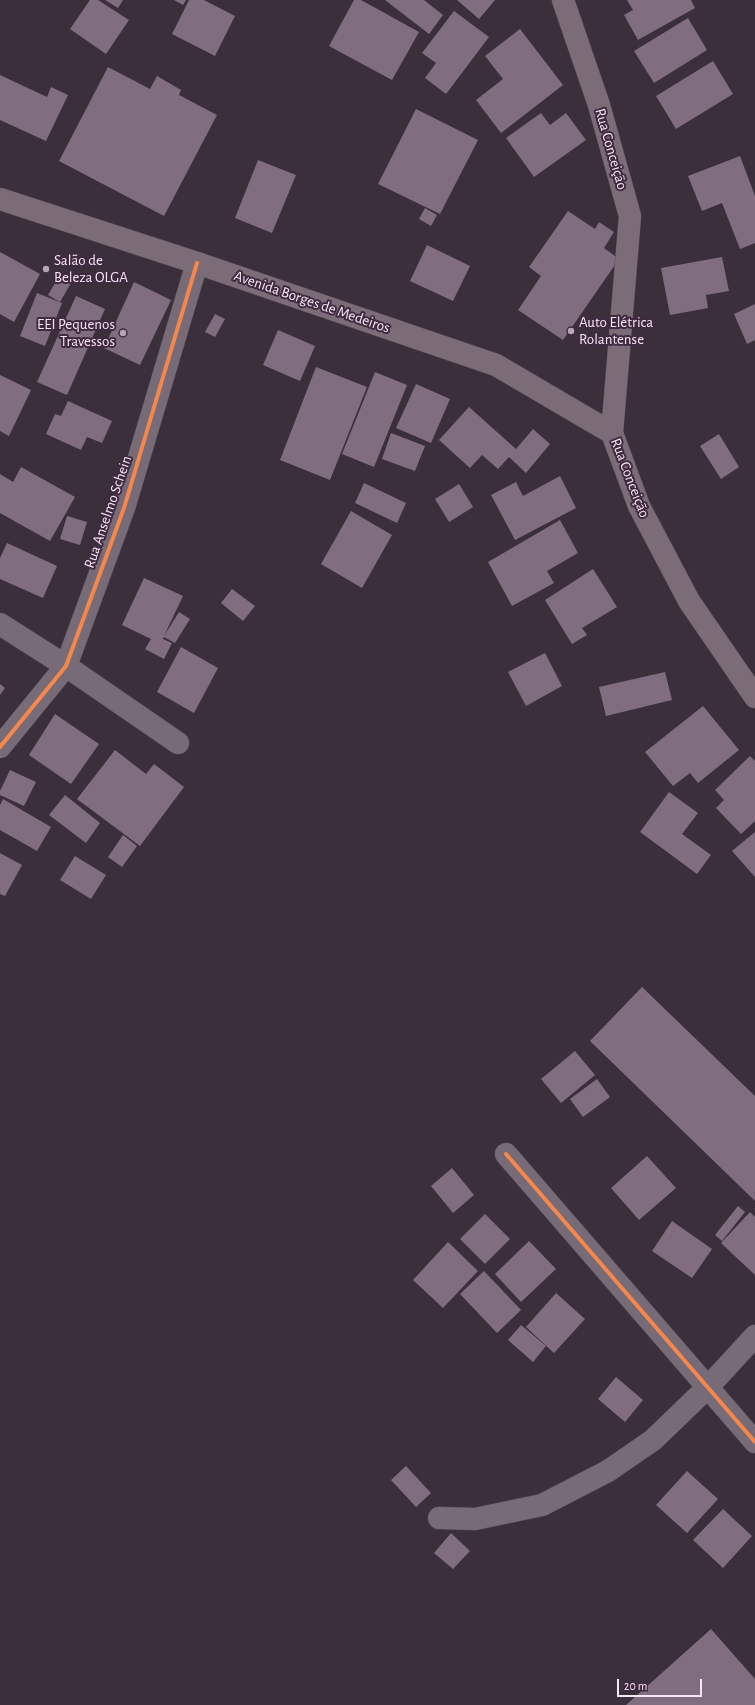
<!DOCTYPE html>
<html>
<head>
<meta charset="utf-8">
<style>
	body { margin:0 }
	#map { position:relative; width:755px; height:1705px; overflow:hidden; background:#3b2f3b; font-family:"Alegreya Sans",sans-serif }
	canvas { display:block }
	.scale { position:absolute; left:617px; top:1679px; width:85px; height:18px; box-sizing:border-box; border:2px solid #f5e6f4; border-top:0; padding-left:5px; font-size:12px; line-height:14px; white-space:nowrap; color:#f5e6f4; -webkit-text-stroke:3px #402a40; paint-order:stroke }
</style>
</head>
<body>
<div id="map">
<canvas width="755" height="1705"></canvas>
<div class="scale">20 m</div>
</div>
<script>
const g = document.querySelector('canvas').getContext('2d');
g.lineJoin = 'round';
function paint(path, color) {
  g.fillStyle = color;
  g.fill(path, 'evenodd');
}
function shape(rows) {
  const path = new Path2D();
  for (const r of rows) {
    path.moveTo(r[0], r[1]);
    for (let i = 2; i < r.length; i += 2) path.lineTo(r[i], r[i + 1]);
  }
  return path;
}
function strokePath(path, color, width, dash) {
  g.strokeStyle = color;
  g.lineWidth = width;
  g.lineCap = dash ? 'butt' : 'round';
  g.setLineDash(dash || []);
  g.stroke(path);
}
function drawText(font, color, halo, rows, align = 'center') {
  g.font = font + ' "Alegreya Sans",sans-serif';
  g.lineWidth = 4;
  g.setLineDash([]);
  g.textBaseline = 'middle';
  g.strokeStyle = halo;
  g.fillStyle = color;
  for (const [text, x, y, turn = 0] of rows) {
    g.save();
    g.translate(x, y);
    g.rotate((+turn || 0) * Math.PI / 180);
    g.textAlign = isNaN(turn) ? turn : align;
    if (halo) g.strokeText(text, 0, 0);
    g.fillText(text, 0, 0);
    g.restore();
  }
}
const building = shape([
	[90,0,98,0,129,20,106,54,70,29],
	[105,0,123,0,118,8],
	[174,0,186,0,183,5],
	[189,0,204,0,235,16,215,56,172,34],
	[354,0,361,0,419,32,392,80,329,46],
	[385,0,424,0,443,15,429,34],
	[457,0,495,0,479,19],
	[627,0,691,0,695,8,638,40,624,15,633,10],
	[454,11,489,37,446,94,425,78,436,63,422,53],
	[688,18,707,50,654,83,634,51],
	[520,29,563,85,501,133,476,100,503,79,485,56],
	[713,61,733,94,676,129,656,96],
	[108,67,150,89,157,76,181,90,179,95,217,115,164,216,59,161],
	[0,75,47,97,51,87,68,95,46,141,0,120],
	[416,109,478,140,440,214,378,184],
	[541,113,550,125,566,113,586,140,534,177,506,138],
	[740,156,755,196,755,243,740,249,722,203,702,211,688,176],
	[258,160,296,175,272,233,235,218],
	[425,208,437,215,431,226,419,219],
	[568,211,595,229,599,222,614,232,604,248,619,259,563,340,518,310,541,276,529,267],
	[427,245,470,266,453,301,410,281],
	[0,252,40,274,14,322,0,314],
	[722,257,729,291,706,295,708,308,670,315,661,268],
	[59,276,71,283,60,302,48,295],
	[134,282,171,300,140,365,104,348],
	[37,293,62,303,45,346,20,336],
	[76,296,105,309,67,395,37,382],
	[755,304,755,340,747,344,734,314],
	[215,314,225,319,215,337,205,332],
	[278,330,315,346,300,381,263,365],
	[316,367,367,387,330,480,280,460],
	[375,372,407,385,374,467,342,454],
	[0,375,31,390,9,436,0,431],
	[416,384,450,399,431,443,396,428],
	[68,401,112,421,102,443,87,437,81,450,46,434,55,414,61,416],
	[469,407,516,449,533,429,550,444,526,473,509,457,498,469,482,455,470,468,439,440],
	[391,433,425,446,415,471,382,459],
	[719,434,739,467,721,479,700,446],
	[21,467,75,497,50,541,0,513,0,474,13,482],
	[560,476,576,508,515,540,491,495,516,482,523,496],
	[364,483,406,503,397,523,355,503],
	[459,484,473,507,449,522,435,499],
	[351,511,392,535,362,588,321,564],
	[67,516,87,522,80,545,60,539],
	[560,520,578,553,547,571,554,583,512,606,488,562],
	[7,543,57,566,43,598,0,579,0,558],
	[593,569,617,607,582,628,587,635,572,644,545,600],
	[144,578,183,596,164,636,179,612,190,619,175,643,164,637,163,639,172,643,164,659,145,649,151,639,122,625],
	[232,589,255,606,243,621,221,603],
	[181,647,218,668,194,713,157,692],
	[545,653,562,686,526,706,508,672],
	[665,672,672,700,606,716,599,687],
	[0,684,5,688,0,695],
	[703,706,739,750,698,783,690,773,673,786,645,752],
	[55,714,99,744,71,784,29,755],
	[115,750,146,774,154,764,184,787,140,846,77,799],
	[750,756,755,761,755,821,741,834,716,808,724,800,715,790],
	[10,770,36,782,24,806,0,795,0,791],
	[669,792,698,813,682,834,711,855,697,874,640,832],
	[65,795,100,823,86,843,49,815],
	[3,799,51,827,37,851,0,830,0,805],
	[755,832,755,877,732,851],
	[123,835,137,846,122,867,108,857],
	[0,853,22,865,5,896,0,894],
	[75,856,106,875,91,899,60,880],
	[642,987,755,1096,755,1201,590,1041],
	[575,1051,595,1075,561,1103,541,1079],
	[597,1079,610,1097,583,1117,570,1099],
	[647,1156,676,1188,639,1220,611,1188],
	[452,1168,474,1195,453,1213,431,1186],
	[738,1206,745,1212,722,1241,715,1235],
	[750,1212,755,1217,755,1275,721,1243],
	[485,1214,510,1239,485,1264,460,1239],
	[672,1221,712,1249,692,1278,652,1251],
	[529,1241,556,1269,521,1302,495,1274],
	[448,1242,478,1271,443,1308,413,1280],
	[484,1271,521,1310,497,1333,460,1294],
	[556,1293,585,1319,554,1353,526,1327],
	[521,1325,546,1346,533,1362,508,1340],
	[616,1377,643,1400,625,1422,598,1399],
	[406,1466,431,1493,416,1507,391,1480],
	[687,1471,718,1499,687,1533,656,1505],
	[723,1509,752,1536,723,1568,693,1540],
	[451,1533,470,1551,453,1569,434,1553],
	[711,1629,755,1679,755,1705,626,1705]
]);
const minor = shape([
	[0,624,66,666,178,743],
	[0,747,66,666,124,508,197,263],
	[506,1154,755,1442],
	[439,1518,475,1519,542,1505,608,1471,653,1440,708,1387,755,1336]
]);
const major = shape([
	[563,0,599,105,630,216,612,433,639,506,689,601,755,697],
	[0,199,197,263,496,365,612,433]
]);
const cycleway = shape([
	[0,747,66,666,124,508,197,263],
	[506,1154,755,1442]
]);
const markers = [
	[46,269,4,"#b4a6b3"],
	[571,331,4,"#b4a6b3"],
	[123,333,4,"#b4a6b3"]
];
const streetNames = [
	["Rua Conceição",611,149,74],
	["Avenida Borges de Medeiros",312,302,19],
	["Rua Conceição",630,478,69],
	["Rua Anselmo Schein",108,512,-71]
];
const poiNames = [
	["Salão de",54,260],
	["Beleza OLGA",54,277],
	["Auto Elétrica",579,322],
	["Rolantense",579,339],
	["EEI Pequenos",115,324,"right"],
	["Travessos",115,341,"right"]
];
paint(building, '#806e80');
strokePath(minor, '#584e58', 23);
strokePath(major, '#584e58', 23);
strokePath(minor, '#766b76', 22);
strokePath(major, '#7c6c77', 22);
strokePath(cycleway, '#f5874c', 4);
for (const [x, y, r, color] of markers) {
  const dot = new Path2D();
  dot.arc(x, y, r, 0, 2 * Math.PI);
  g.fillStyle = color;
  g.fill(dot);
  strokePath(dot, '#402a40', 1.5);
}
drawText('15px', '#f5e6f4', '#402a40', streetNames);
drawText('15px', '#f5e6f4', '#402a40', poiNames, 'left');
</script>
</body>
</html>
